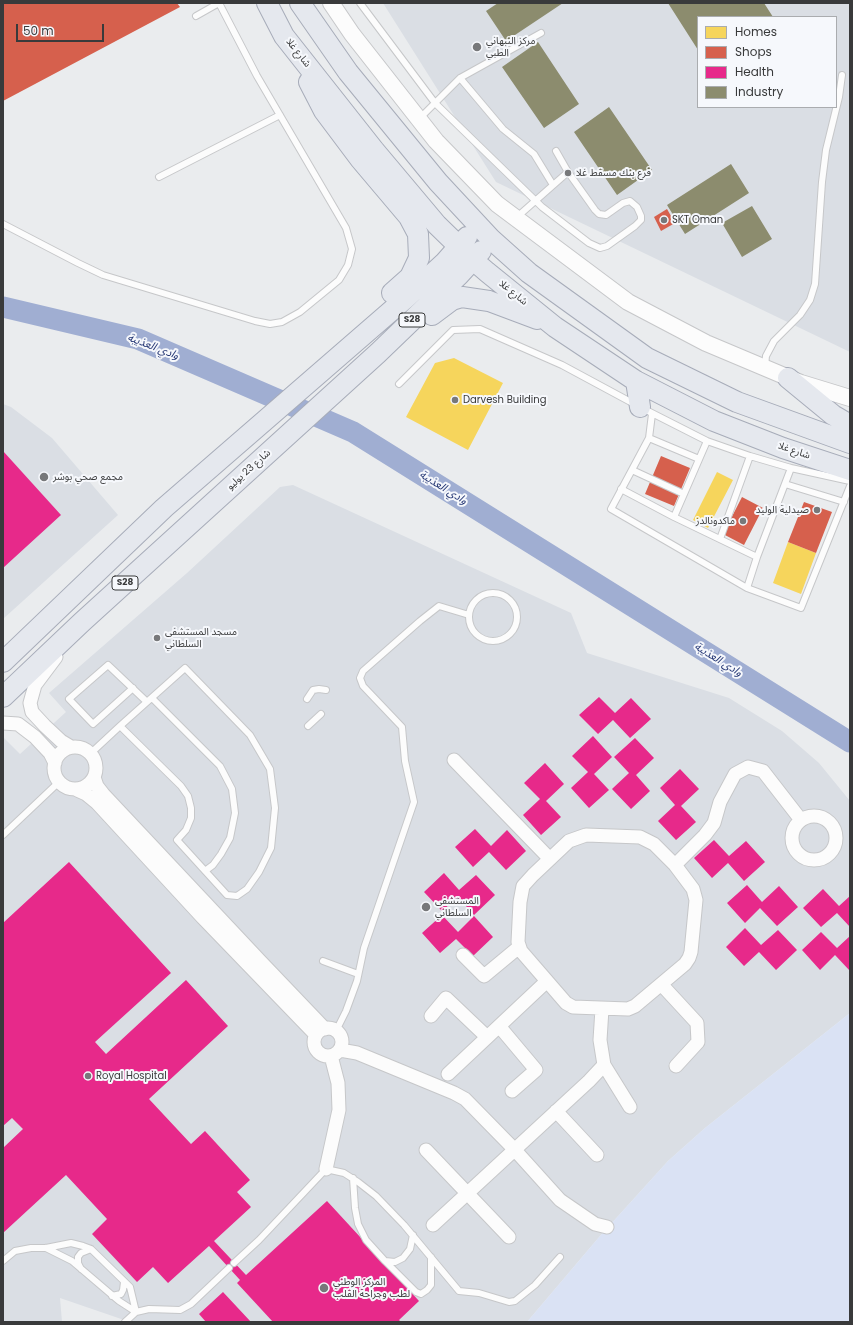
<!DOCTYPE html>
<html>
<head>
<meta charset="utf-8">
<style>
	body { margin:0 }
	#map { position:relative; width:853px; height:1325px; overflow:hidden; background:#eaecee; font-family:Poppins,sans-serif }
	canvas { display:block }
	.frame { position:absolute; inset:0; border:4px solid #393a3b; pointer-events:none }
	.legend { position:absolute; left:697px; top:16px; width:140px; height:92px; box-sizing:border-box; background:#f6f8fc; border:1px solid #aaacaf; margin:0; padding:5px 7px; list-style:none; font-size:12px; color:#393a3b }
	.legend li { display:flex; align-items:center; gap:8px; height:20px }
	.legend b { width:20px; border:1px solid #aaacaf }
	.scale { position:absolute; left:16px; top:24px; width:88px; height:18px; box-sizing:border-box; border:2px solid #393a3b; border-top:0; padding-left:5px; font-size:12px; line-height:14px; white-space:nowrap; color:#393a3b; -webkit-text-stroke:3px #f6f8fc; paint-order:stroke }
</style>
</head>
<body>
<div id="map">
<canvas width="853" height="1325"></canvas>
<div class="frame"></div>
<ul class="legend">
<li><b style="height:11px;background:#f6d55c"></b>Homes</li>
<li><b style="height:11px;background:#d6604d"></b>Shops</li>
<li><b style="height:11px;background:#e7298a"></b>Health</li>
<li><b style="height:11px;background:#8c8c6e"></b>Industry</li>
</ul>
<div class="scale">50 m</div>
</div>
<script>
const g = document.querySelector('canvas').getContext('2d');
g.lineJoin = 'round';
function paint(path, color) {
  g.fillStyle = color;
  g.fill(path, 'evenodd');
}
function shape(rows) {
  const path = new Path2D();
  for (const r of rows) {
    if (r.length === 3) {
      path.moveTo(r[0] + r[2], r[1]);
      path.arc(r[0], r[1], r[2], 0, 2 * Math.PI);
      continue;
    }
    path.moveTo(r[0], r[1]);
    for (let i = 2; i < r.length; i += 2) path.lineTo(r[i], r[i + 1]);
  }
  return path;
}
function strokePath(path, color, width, dash) {
  g.strokeStyle = color;
  g.lineWidth = width;
  g.lineCap = dash ? 'butt' : 'round';
  g.setLineDash(dash || []);
  g.stroke(path);
}
function drawText(font, color, halo, rows, align = 'center') {
  g.font = font + ' Poppins,"Noto Sans Arabic",sans-serif';
  g.lineWidth = 4;
  g.setLineDash([]);
  g.textBaseline = 'middle';
  g.strokeStyle = halo;
  g.fillStyle = color;
  for (const [text, x, y, turn = 0] of rows) {
    g.save();
    g.translate(x, y);
    g.rotate((+turn || 0) * Math.PI / 180);
    g.textAlign = isNaN(turn) ? turn : align;
    if (halo) g.strokeText(text, 0, 0);
    g.fillText(text, 0, 0);
    g.restore();
  }
}
const built = shape([
	[383,3,850,3,850,352,496,182],
	[698,17,836,17,836,107,698,107],
	[3,404,11,407,52,438,118,515,3,619],
	[293,485,571,613,587,653,729,698,782,731,819,763,850,801,850,1013,705,1128,668,1161,600,1236,527,1322,130,1322,60,1298,62,1322,3,1322,3,737,20,754,66,712,49,693,187,573,280,487]
]);
const green = shape([
	[850,1013,850,1322,527,1322,600,1236,668,1161,705,1128]
]);
const homes = shape([
	[454,358,503,383,468,450,406,417,435,363],
	[717,472,733,480,708,528,693,520],
	[788,542,816,553,801,594,773,583]
]);
const shops = shape([
	[3,3,177,3,180,7,3,101],
	[667,209,675,223,661,231,654,217],
	[661,456,690,468,674,506,645,494],
	[742,497,763,508,744,545,723,534],
	[804,502,832,512,816,553,788,542]
]);
const health = shape([
	[3,451,61,515,3,568],
	[599,697,615,713,631,698,651,719,630,738,613,720,598,734,579,715],
	[593,736,612,757,594,774,609,790,589,808,571,788,588,772,572,756],
	[635,738,654,758,636,775,650,791,631,809,612,789,629,773,614,757],
	[545,763,564,784,546,801,561,817,541,835,523,815,540,799,524,783],
	[680,769,699,789,681,806,696,822,676,840,658,821,675,805,660,788],
	[475,829,491,846,507,830,526,851,506,870,489,852,473,867,455,847],
	[714,840,729,856,746,841,765,862,744,881,728,863,712,878,694,858],
	[69,862,171,973,95,1042,106,1054,186,980,228,1026,149,1099,191,1144,205,1131,250,1180,237,1192,251,1207,214,1241,246,1275,327,1201,419,1301,399,1320,401,1322,273,1322,237,1283,240,1280,209,1246,168,1283,153,1267,137,1282,92,1234,107,1219,66,1175,3,1233,3,1148,23,1129,12,1118,3,1126,3,923],
	[444,873,459,890,476,875,495,895,474,915,458,897,442,911,424,892],
	[747,885,762,902,779,886,798,907,777,926,760,908,745,923,727,903],
	[823,889,839,906,850,896,850,927,837,913,821,927,803,908],
	[442,915,458,932,474,916,493,937,473,956,456,939,440,953,422,933],
	[745,928,761,945,778,930,797,950,776,970,759,952,744,966,726,947],
	[821,932,837,948,850,936,850,971,835,955,820,970,802,950],
	[223,1292,251,1322,206,1322,199,1314]
]);
const industry = shape([
	[498,3,563,3,506,41,486,11],
	[668,3,764,3,773,17,698,17,698,50],
	[538,42,579,104,544,128,502,67],
	[609,107,652,170,617,195,574,132],
	[731,164,749,193,685,234,667,205],
	[752,206,772,239,742,257,722,223]
]);
const river = shape([
	[3,307,138,339,353,432,850,742]
]);
const service = shape([
	[360,3,435,103,542,207,589,243,600,248,607,246,635,226,641,220,641,216,637,207,630,201,623,203,606,215,599,214,595,210,568,172,556,151],
	[196,16,219,3],
	[460,78,503,129,534,154,553,185],
	[420,118,460,78,541,33],
	[159,177,280,115],
	[517,217,568,172],
	[3,224,78,263,103,275,255,321,270,324,282,322,300,312,339,280,348,265,352,249,346,228,257,76,219,3],
	[765,366,766,356,774,341,800,315,810,300,815,284,822,182,826,150,839,97,842,75],
	[399,384,453,330,480,329,562,365,640,407,707,441,750,456,791,468,850,481],
	[652,414,649,438,611,509,747,588],
	[649,438,699,459],
	[791,468,757,557,747,588,801,608,850,486],
	[632,470,684,494],
	[785,484,844,502],
	[621,489,674,517,707,441],
	[674,517,757,557],
	[720,539,750,456],
	[493,617,24],
	[133,688,93,724,69,699,108,665,147,702],
	[152,698,220,766,232,789,235,813,230,838,221,854,213,865,205,871],
	[307,699,313,690,319,689,326,690],
	[308,726,321,714],
	[91,753,120,726,185,668,250,735,270,769,275,808,271,848,259,872,247,889,237,896,227,895,177,840,186,830,191,818,191,808,188,796,181,786,120,726],
	[3,835,59,782],
	[323,961,358,974],
	[336,1031,346,1011,357,981,364,948,414,802,405,761,402,727,363,686,360,678,363,671,420,621,439,606,469,615],
	[353,1178,355,1208,358,1224,366,1240,385,1261,395,1262,403,1258,410,1249,413,1235],
	[46,1248,72,1261,119,1301,136,1312],
	[3,1261,15,1251,31,1248,46,1248,71,1243,83,1246,91,1249,130,1287,136,1312],
	[385,1261,416,1292,421,1294,427,1290,431,1285,431,1257],
	[234,1263,259,1240,326,1169,344,1173,358,1182,376,1196,404,1225,459,1291,479,1293,509,1302,515,1301,535,1285,560,1257],
	[81,1269,78,1263,78,1257,81,1253,91,1249],
	[112,1296,121,1294,123,1290,124,1282],
	[125,1322,136,1312,149,1309,180,1310,191,1304,229,1268]
]);
const minor = shape([
	[56,657,35,685,30,703,32,712,45,726,61,741,71,747],
	[3,723,18,724,35,737,50,753,55,763],
	[75,768,21],
	[454,760,550,859],
	[94,777,97,786,104,795,260,961,325,1029],
	[75,789,86,794,97,803,203,918,316,1035],
	[814,838,22],
	[586,835,640,837,654,844,675,865,693,889,696,900,691,952,689,958,685,964,635,1006,628,1009,573,1007,566,1003,521,951,518,942,520,902,523,886,533,875,569,841,586,835],
	[675,865,705,835,714,823,720,802,735,774,748,767,763,771,801,820],
	[463,955,484,976,519,947],
	[661,984,697,1023,698,1042,676,1066],
	[602,1009,600,1040,604,1065,630,1107],
	[431,1016,446,998,487,1037],
	[499,1026,536,1070,512,1091],
	[328,1042,14],
	[340,1050,357,1053,454,1093,465,1099,514,1149,560,1200,595,1224,607,1227],
	[448,1074,547,981],
	[556,1111,597,1155],
	[426,1150,509,1237],
	[326,1169,339,1110,338,1083,331,1056],
	[433,1225,589,1081,604,1065]
]);
const tertiary = shape([
	[331,3,352,34,436,141,497,204,628,302,706,343,801,383,850,398]
]);
const primary = shape([
	[267,3,284,36,374,150,437,225,473,260,487,272,555,327,636,381,714,421,783,448,850,470],
	[300,3,348,72,438,182,491,239,529,273,647,358,737,402,850,443],
	[309,82,324,111,360,159,409,217,418,234,419,258,410,277,392,293],
	[432,315,452,300,462,297,489,301,537,319],
	[788,378,833,415,850,425],
	[636,381,640,407],
	[3,662,164,508,406,298,445,262,467,237],
	[3,697,82,622,378,353,459,275,481,251]
]);
const markers = [
	[477,47,5,"#77787a"],
	[568,173,4,"#77787a"],
	[664,220,4,"#77787a"],
	[455,400,4,"#77787a"],
	[44,477,5,"#77787a"],
	[817,510,4,"#77787a"],
	[743,521,4,"#77787a"],
	[157,638,4,"#77787a"],
	[426,907,5,"#77787a"],
	[88,1076,4,"#77787a"],
	[324,1288,5,"#77787a"]
];
const shields = [
	[412,320,26],
	[125,583,26]
];
const shieldNames = [
	["S28",412,320],
	["S28",125,583]
];
const poiNames = [
	["مركز النبهاني",486,41],
	["الطبي",486,53],
	["فرع بنك مسقط غلا",576,173],
	["SKT Oman",672,220],
	["Darvesh Building",463,400],
	["مجمع صحي بوشر",53,477],
	["صيدلية الوليد",809,510,"right"],
	["ماكدونالدز",735,521,"right"],
	["مسجد المستشفى",165,632],
	["السلطاني",165,644],
	["المستشفى",435,901],
	["السلطاني",435,913],
	["Royal Hospital",96,1076],
	["المركز الوطني",333,1282],
	["لطب وجراحة القلب",333,1294]
];
const streetNames = [
	["شارع غلا",298,53,52],
	["شارع غلا",513,293,39],
	["شارع غلا",794,451,19],
	["شارع 23 يوليو",249,470,-42]
];
const waterNames = [
	["وادي العذيبة",153,347,21],
	["وادي العذيبة",443,488,32],
	["وادي العذيبة",718,660,32]
];
paint(built, '#dadee4');
paint(green, '#dae2f4');
paint(homes, '#f6d55c');
paint(shops, '#d6604d');
paint(health, '#e7298a');
paint(industry, '#8c8c6e');
strokePath(river, '#a0aed2', 21);
strokePath(service, '#c6c7c9', 8);
strokePath(minor, '#c6c7c9', 15);
strokePath(tertiary, '#c6c7c9', 18);
strokePath(primary, '#a7acb9', 22);
strokePath(service, '#fcfcfc', 6);
strokePath(minor, '#fcfcfc', 13);
strokePath(tertiary, '#fcfcfc', 16);
strokePath(primary, '#e5e8ee', 20);
for (const [x, y, r, color] of markers) {
  const dot = new Path2D();
  dot.arc(x, y, r, 0, 2 * Math.PI);
  g.fillStyle = color;
  g.fill(dot);
  strokePath(dot, '#f6f8fc', 1.5);
}
for (const [x, y, w] of shields) {
  const box = new Path2D();
  box.roundRect(x - w / 2, y - 7, w, 14, 3);
  g.fillStyle = '#f6f8fc';
  g.fill(box);
  strokePath(box, '#393a3b', 1);
}
drawText('bold 9px', '#393a3b', null, shieldNames);
drawText('10px', '#393a3b', '#f6f8fc', poiNames, 'left');
drawText('10px', '#393a3b', '#f6f8fc', streetNames);
drawText('italic 11px', '#233573', '#f6f8fc', waterNames);
</script>
</body>
</html>
